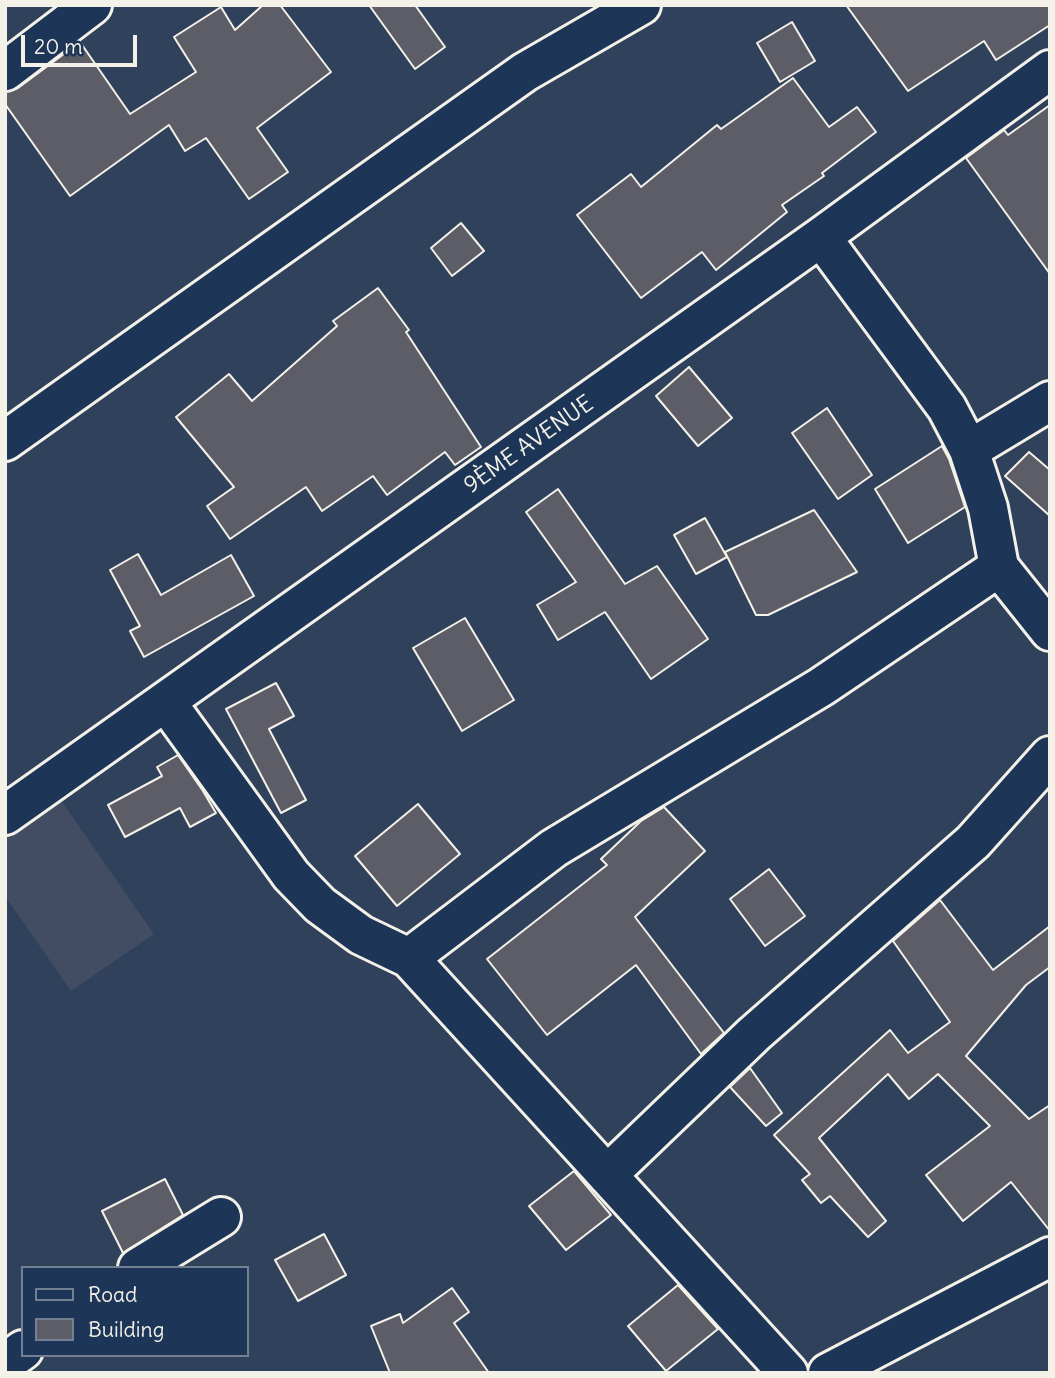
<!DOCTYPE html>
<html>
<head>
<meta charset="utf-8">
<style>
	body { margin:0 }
	#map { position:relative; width:1055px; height:1378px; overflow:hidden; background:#30415c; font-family:Delius,sans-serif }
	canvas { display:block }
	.frame { position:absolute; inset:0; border:7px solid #f4f1e8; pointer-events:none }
	.legend { position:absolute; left:21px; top:1266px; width:228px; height:91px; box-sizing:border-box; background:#1d3557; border:2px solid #738091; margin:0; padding:9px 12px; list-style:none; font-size:21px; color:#f4f1e8 }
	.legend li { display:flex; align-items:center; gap:14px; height:35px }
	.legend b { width:35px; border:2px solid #738091 }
	.scale { position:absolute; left:21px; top:35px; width:116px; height:32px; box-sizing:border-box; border:4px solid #f4f1e8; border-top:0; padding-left:9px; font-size:21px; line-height:24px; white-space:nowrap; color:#f4f1e8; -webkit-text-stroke:5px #1d3557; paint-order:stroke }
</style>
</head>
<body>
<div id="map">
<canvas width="1055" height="1378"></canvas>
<div class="frame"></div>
<ul class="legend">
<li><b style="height:9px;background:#1d3557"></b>Road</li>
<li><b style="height:19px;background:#5d5d68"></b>Building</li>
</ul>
<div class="scale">20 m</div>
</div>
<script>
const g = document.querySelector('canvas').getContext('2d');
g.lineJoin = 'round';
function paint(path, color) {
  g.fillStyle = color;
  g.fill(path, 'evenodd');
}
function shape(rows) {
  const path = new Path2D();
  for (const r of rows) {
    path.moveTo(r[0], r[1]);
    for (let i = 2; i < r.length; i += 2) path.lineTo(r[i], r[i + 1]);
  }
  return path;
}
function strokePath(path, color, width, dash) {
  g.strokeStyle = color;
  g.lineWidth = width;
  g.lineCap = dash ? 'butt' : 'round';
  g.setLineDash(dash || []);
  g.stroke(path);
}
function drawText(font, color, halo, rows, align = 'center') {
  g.font = font + ' Delius,sans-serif';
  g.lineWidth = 5;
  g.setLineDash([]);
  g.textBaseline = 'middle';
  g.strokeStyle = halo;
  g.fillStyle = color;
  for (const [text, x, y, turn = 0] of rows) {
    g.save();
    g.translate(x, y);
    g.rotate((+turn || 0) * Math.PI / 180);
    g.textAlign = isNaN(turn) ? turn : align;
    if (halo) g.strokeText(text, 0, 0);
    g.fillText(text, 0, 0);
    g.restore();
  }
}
const built = shape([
	[60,799,154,934,71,991,5,896,5,837]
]);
const building = shape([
	[263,5,280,5,331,72,257,128,288,172,249,199,206,138,185,151,169,125,70,196,5,104,5,92,18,88,80,42,130,114,196,72,174,37,221,7,235,30,263,5],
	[369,5,415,5,445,47,415,69,369,5],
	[846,5,1050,5,1050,25,996,60,984,41,908,91,846,5],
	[792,22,815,61,780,82,757,43,792,22],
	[793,78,829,127,857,107,876,132,822,173,824,176,782,205,787,212,716,270,702,252,641,298,577,215,631,174,641,187,717,125,721,129,793,78],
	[1050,105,1050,274,966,158,1004,130,1008,135,1050,105],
	[461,223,484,251,452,276,431,248,461,223],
	[378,288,409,330,406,332,481,447,455,465,445,452,387,495,373,476,322,511,306,487,230,539,207,506,234,487,176,417,229,374,252,401,337,326,333,321,378,288],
	[689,367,732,418,698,446,656,396,689,367],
	[827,408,872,475,838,499,792,433,827,408],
	[942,446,949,459,965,507,908,543,875,489,942,446],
	[1029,452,1050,470,1050,516,1005,476,1029,452],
	[558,489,625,584,657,566,708,639,651,679,605,612,558,640,537,605,576,582,526,512,558,489],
	[814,510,857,572,768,615,756,615,725,552,814,510],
	[705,518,727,557,696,574,674,535,705,518],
	[138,554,161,595,231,555,254,596,144,657,130,631,140,626,110,570,138,554],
	[465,618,514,700,462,731,413,648,465,618],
	[276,683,294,716,269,729,306,800,281,813,226,709,276,683],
	[178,755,203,791,216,813,190,827,180,808,125,837,108,805,162,776,157,767,178,755],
	[418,804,460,854,397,906,355,856,418,804],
	[664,807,705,851,635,917,724,1033,701,1054,636,965,547,1035,487,959,607,865,601,859,641,821,664,807],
	[769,869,805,916,765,946,730,899,769,869],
	[940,900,993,970,1050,926,1050,967,1026,985,966,1056,1029,1119,1050,1105,1050,1231,1011,1182,963,1221,926,1175,990,1126,938,1074,909,1099,888,1074,819,1138,886,1221,868,1237,830,1196,821,1203,802,1180,810,1174,774,1135,890,1030,908,1053,950,1022,893,941,940,900],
	[750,1068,782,1113,766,1126,730,1087,750,1068],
	[574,1171,611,1215,566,1250,529,1206,574,1171],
	[165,1179,183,1215,123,1253,102,1211,165,1179],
	[324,1234,346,1275,298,1301,275,1260,324,1234],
	[678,1285,718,1329,666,1371,628,1326,678,1285],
	[452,1288,469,1312,454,1323,489,1373,390,1373,371,1326,400,1314,403,1323,452,1288]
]);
const minor = shape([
	[5,71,92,5],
	[821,237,947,408,969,450,988,508,999,567,1050,631],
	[5,441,525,72,641,5],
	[969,450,1050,401],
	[166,702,291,875,320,905,361,935,409,958,788,1373],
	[5,815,821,237,1050,70],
	[409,958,554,848,821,687,999,567],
	[607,1175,754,1034,973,842,1050,756],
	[138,1268,221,1217],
	[5,1363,23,1350],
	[828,1373,1050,1257]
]);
const streetNames = [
	["9ÈME AVENUE",529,445,-35]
];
paint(built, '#424c63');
paint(building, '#5d5d68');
strokePath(building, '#f4f1e8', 2);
strokePath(minor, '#f4f1e8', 44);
strokePath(minor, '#1d3557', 38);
drawText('23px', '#f4f1e8', '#1d3557', streetNames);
</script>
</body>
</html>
